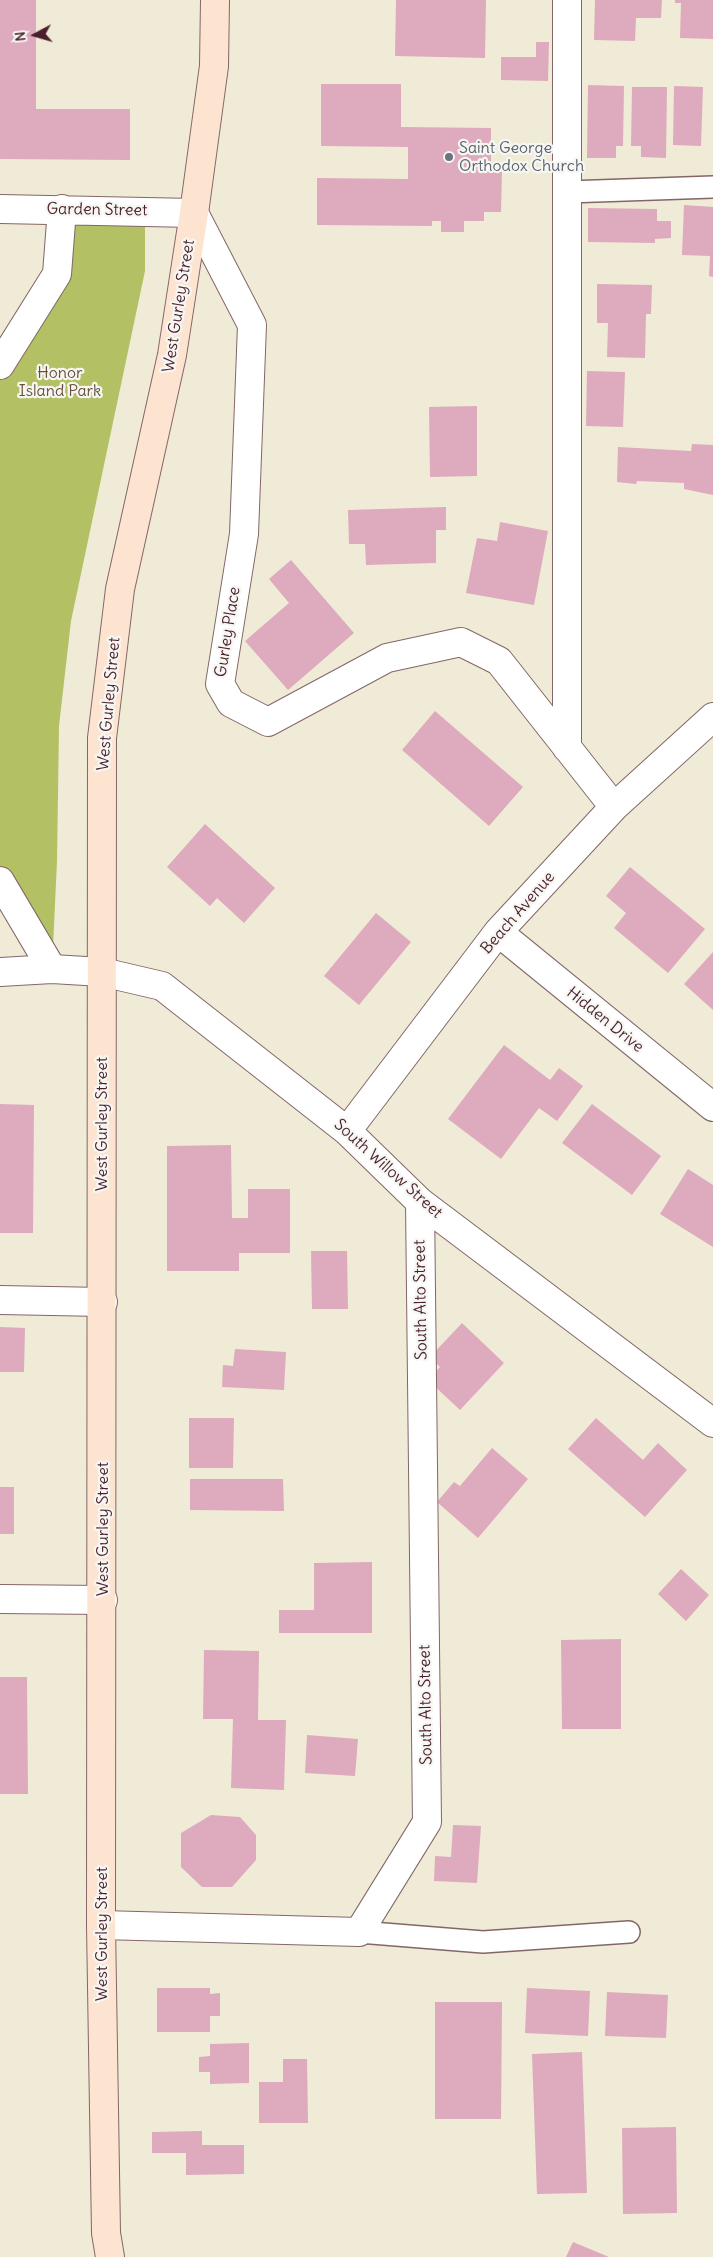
<!DOCTYPE html>
<html>
<head>
<meta charset="utf-8">
<style>
	body { margin:0 }
	#map { position:relative; width:713px; height:2257px; overflow:hidden; background:#efebd7; font-family:Delius,sans-serif }
	canvas { display:block }
	.north { position:absolute; left:10px; top:10px; width:50px; height:50px; -webkit-text-stroke:4px #f6f6f2; paint-order:stroke; rotate:264deg; font-size:14px; font-weight:700; line-height:20px; text-align:center; color:#4a1f2b }
	.north::after { content:''; display:block; margin:auto; width:18px; height:22px; background:#4a1f2b; clip-path:polygon(50% 0,100% 100%,50% 72%,0 100%) }
</style>
</head>
<body>
<div id="map">
<canvas width="713" height="2257"></canvas>
<div class="north">N</div>
</div>
<script>
const g = document.querySelector('canvas').getContext('2d');
g.lineJoin = 'round';
function paint(path, color) {
  g.fillStyle = color;
  g.fill(path, 'evenodd');
}
function shape(rows) {
  const path = new Path2D();
  for (const r of rows) {
    path.moveTo(r[0], r[1]);
    for (let i = 2; i < r.length; i += 2) path.lineTo(r[i], r[i + 1]);
  }
  return path;
}
function strokePath(path, color, width, dash) {
  g.strokeStyle = color;
  g.lineWidth = width;
  g.lineCap = dash ? 'butt' : 'round';
  g.setLineDash(dash || []);
  g.stroke(path);
}
function drawText(font, color, halo, rows, align = 'center') {
  g.font = font + ' Delius,sans-serif';
  g.lineWidth = 4.5;
  g.setLineDash([]);
  g.textBaseline = 'middle';
  g.strokeStyle = halo;
  g.fillStyle = color;
  for (const [text, x, y, turn = 0] of rows) {
    g.save();
    g.translate(x, y);
    g.rotate((+turn || 0) * Math.PI / 180);
    g.textAlign = isNaN(turn) ? turn : align;
    if (halo) g.strokeText(text, 0, 0);
    g.fillText(text, 0, 0);
    g.restore();
  }
}
const green = shape([
	[62,209,145,211,145,271,71,621,59,726,57,861,52,969,0,881,0,365,57,274]
]);
const building = shape([
	[0,0,36,0,36,109,130,109,130,160,0,159],
	[396,0,486,0,485,58,395,56],
	[595,0,662,0,661,18,636,18,635,41,594,40],
	[675,0,713,0,713,39,680,38,681,3,675,3],
	[536,42,549,42,548,81,501,80,501,57,536,57],
	[321,84,401,84,401,127,491,128,491,168,502,168,501,212,484,212,484,221,464,221,464,232,441,232,441,221,432,221,432,226,317,225,317,178,408,179,408,147,321,146],
	[588,85,624,86,623,146,616,146,616,158,587,158],
	[674,86,703,87,701,146,673,145],
	[632,87,667,87,666,158,641,157,641,146,631,146],
	[684,205,713,207,713,277,709,276,710,256,682,255],
	[588,208,657,209,657,221,671,221,671,238,655,239,655,243,588,242],
	[597,284,652,285,651,314,646,314,645,358,607,357,608,323,597,323],
	[587,371,625,372,623,427,586,426],
	[477,406,477,476,430,477,429,407],
	[692,444,713,445,713,495,684,489,684,483,637,481,636,484,617,482,618,447,691,451],
	[446,507,446,530,436,530,436,563,366,565,365,544,349,544,348,510],
	[500,522,548,531,534,605,466,593,477,538,497,541],
	[291,560,354,633,288,690,245,641,289,603,269,579],
	[435,711,523,787,489,826,402,750],
	[205,824,275,888,244,923,217,898,210,906,167,867],
	[630,867,705,929,668,973,614,928,626,913,606,896],
	[376,913,411,942,359,1005,324,976],
	[713,952,713,1010,684,984],
	[504,1045,550,1080,559,1068,583,1086,557,1121,539,1108,501,1159,448,1119],
	[0,1104,34,1105,33,1233,0,1233],
	[592,1104,661,1156,632,1195,562,1143],
	[231,1145,232,1218,248,1218,248,1189,290,1189,290,1253,239,1253,239,1271,167,1271,167,1146],
	[688,1169,713,1185,713,1247,660,1214],
	[311,1251,347,1251,348,1309,312,1309],
	[462,1323,504,1363,460,1410,428,1380,440,1367,430,1357],
	[0,1327,25,1328,24,1372,0,1372],
	[235,1349,286,1352,284,1390,222,1387,223,1365,233,1366],
	[189,1418,234,1418,233,1468,189,1468],
	[596,1418,643,1460,658,1443,687,1470,645,1517,568,1449],
	[492,1448,528,1479,478,1538,437,1502,454,1482,460,1486],
	[190,1479,283,1479,284,1511,190,1510],
	[0,1487,14,1487,14,1534,0,1534],
	[372,1562,372,1633,279,1633,279,1610,314,1610,314,1563],
	[681,1569,709,1595,686,1621,658,1594],
	[621,1639,621,1729,562,1729,561,1640],
	[204,1650,259,1651,258,1720,286,1720,284,1790,231,1788,233,1719,203,1719],
	[0,1677,27,1677,28,1794,0,1794],
	[307,1735,358,1739,355,1776,305,1773],
	[211,1815,240,1817,256,1835,256,1860,232,1887,202,1887,181,1867,181,1833],
	[453,1825,481,1826,477,1883,434,1881,435,1856,451,1857],
	[157,1988,210,1988,210,1994,220,1993,220,2016,210,2016,210,2032,157,2032],
	[527,1988,590,1991,588,2036,525,2033],
	[607,1992,668,1995,666,2038,605,2036],
	[435,2002,502,2002,501,2119,435,2119],
	[249,2043,249,2083,210,2084,210,2072,199,2072,199,2057,210,2056,210,2044],
	[582,2052,587,2193,537,2194,532,2054],
	[283,2059,307,2059,308,2123,259,2123,259,2082,283,2082],
	[676,2127,677,2213,623,2214,622,2128],
	[202,2131,202,2145,244,2145,244,2174,186,2175,186,2153,152,2153,152,2132],
	[573,2242,609,2257,566,2257]
]);
const lane = shape([
	[567,192,713,187],
	[359,1932,483,1942,629,1932]
]);
const street = shape([
	[567,0,567,748],
	[0,209,194,213,252,325,244,534,220,684,231,703,268,722,387,658,461,642,499,661,614,807],
	[0,365,57,274,62,209],
	[0,881,52,969],
	[498,932,713,1107],
	[0,972,52,969,102,972,162,986,347,1131,420,1202,713,1423],
	[347,1131,498,932,614,807,713,717],
	[0,1300,103,1302],
	[0,1599,103,1600],
	[101,1925,359,1932,427,1822,420,1202]
]);
const secondary = shape([
	[110,2257,106,2233,101,1925,102,738,120,589,172,355,194,213,214,66,215,0]
]);
const markers = [
	[449,157,5,"#6b7280"]
];
const worshipNames = [
	["Saint George",459,148],
	["Orthodox Church",459,166]
];
const streetNames = [
	["Garden Street",97,210,1],
	["West Gurley Street",179,306,-81],
	["Gurley Place",228,632,-81],
	["West Gurley Street",109,704,-85],
	["Beach Avenue",518,913,-49],
	["Hidden Drive",605,1020,39],
	["West Gurley Street",102,1124,-90],
	["South Willow Street",388,1169,42],
	["South Alto Street",421,1300,-91],
	["West Gurley Street",103,1529,-90],
	["South Alto Street",426,1705,-91],
	["West Gurley Street",102,1934,-90]
];
const parkNames = [
	["Honor",60,373],
	["Island Park",60,391]
];
paint(green, '#b3c164');
paint(building, '#deaabd');
strokePath(lane, '#846667', 24);
strokePath(street, '#846667', 30);
strokePath(secondary, '#846667', 30);
strokePath(lane, '#fff', 21);
strokePath(street, '#fff', 28);
strokePath(secondary, '#fde4d1', 28);
for (const [x, y, r, color] of markers) {
  const dot = new Path2D();
  dot.arc(x, y, r, 0, 2 * Math.PI);
  g.fillStyle = color;
  g.fill(dot);
  strokePath(dot, '#f6f6f2', 2);
}
drawText('16px', '#5b616d', '#f6f6f2', worshipNames, 'left');
drawText('16px', '#4a1f2b', '#f6f6f2', streetNames);
drawText('16px', '#6a503c', '#f6f6f2', parkNames);
</script>
</body>
</html>
